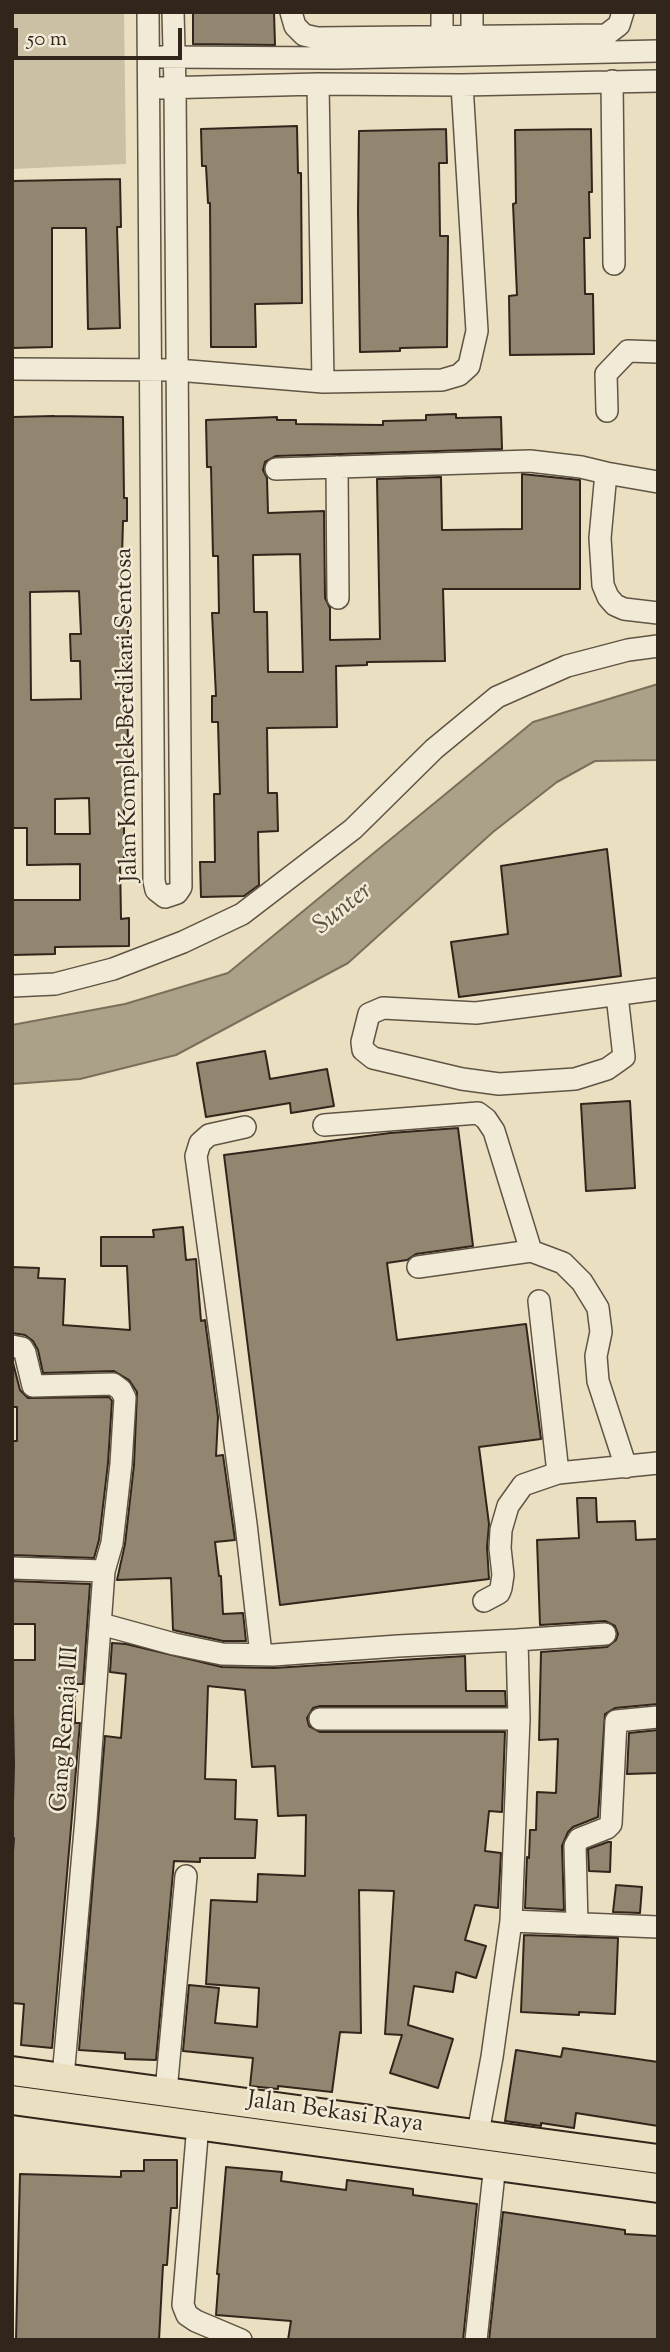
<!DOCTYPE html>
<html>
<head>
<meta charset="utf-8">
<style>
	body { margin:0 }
	#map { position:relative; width:670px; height:2352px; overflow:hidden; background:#eadfc0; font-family:"Sorts Mill Goudy",serif }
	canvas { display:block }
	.frame { position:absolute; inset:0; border:14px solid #32251b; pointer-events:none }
	.scale { position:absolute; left:14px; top:28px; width:168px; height:32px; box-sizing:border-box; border:4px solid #32251b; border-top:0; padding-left:9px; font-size:21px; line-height:24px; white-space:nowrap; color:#32251b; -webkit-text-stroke:5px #f1ead6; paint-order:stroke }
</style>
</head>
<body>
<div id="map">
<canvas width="670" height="2352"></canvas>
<div class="frame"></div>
<div class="scale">50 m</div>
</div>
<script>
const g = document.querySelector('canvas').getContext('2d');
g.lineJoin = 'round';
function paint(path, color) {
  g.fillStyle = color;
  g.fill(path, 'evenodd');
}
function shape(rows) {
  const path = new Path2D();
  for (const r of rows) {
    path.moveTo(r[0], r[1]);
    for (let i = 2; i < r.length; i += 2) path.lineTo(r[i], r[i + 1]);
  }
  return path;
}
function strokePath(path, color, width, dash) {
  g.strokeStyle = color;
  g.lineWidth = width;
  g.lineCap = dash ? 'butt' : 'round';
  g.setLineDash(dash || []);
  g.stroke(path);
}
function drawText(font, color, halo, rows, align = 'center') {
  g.font = font + ' "Sorts Mill Goudy",serif';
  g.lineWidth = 5;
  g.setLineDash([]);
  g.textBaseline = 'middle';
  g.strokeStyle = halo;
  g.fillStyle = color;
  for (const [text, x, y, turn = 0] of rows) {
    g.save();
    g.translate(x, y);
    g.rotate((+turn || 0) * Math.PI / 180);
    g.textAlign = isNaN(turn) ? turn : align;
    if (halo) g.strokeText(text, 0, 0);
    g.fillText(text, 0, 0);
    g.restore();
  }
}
const green = shape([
	[12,12,124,12,126,164,12,169]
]);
const water = shape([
	[658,684,658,760,595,761,557,782,493,832,348,963,176,1055,80,1079,12,1084,12,1025,125,1004,228,973,533,722,658,684]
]);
const building = shape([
	[193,12,274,12,275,45,193,44,193,12],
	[297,126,298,173,301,173,302,303,255,304,256,347,211,347,210,203,208,203,206,166,202,166,201,129,297,126],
	[446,129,447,163,439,163,440,236,448,236,447,347,400,348,400,351,360,352,358,211,359,131,446,129],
	[591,129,592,192,589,192,590,238,584,238,585,294,593,294,594,354,510,355,509,296,517,295,513,204,516,203,515,130,591,129],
	[120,179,121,227,117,227,120,328,88,329,86,228,52,228,52,347,12,348,12,181,120,179],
	[456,414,456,418,501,417,502,449,276,456,265,462,263,470,267,478,268,513,324,511,325,598,330,608,330,640,380,639,377,479,441,477,442,530,522,529,522,474,580,480,580,589,443,589,445,661,367,662,367,665,336,666,337,727,267,728,268,793,277,793,278,831,258,832,259,885,244,896,201,897,200,862,215,862,214,794,220,794,218,722,212,722,212,696,216,696,212,613,219,613,218,556,213,556,211,467,207,467,206,420,277,417,277,420,296,420,296,424,383,425,383,421,426,420,426,415,456,414],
	[300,554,303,672,268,672,267,612,254,612,253,555,300,554],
	[54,416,123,417,124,498,127,498,127,521,123,521,122,558,123,602,128,602,128,694,127,694,129,796,124,796,124,860,120,860,121,919,129,918,129,946,55,947,55,954,12,955,12,900,80,900,80,864,27,865,27,828,12,828,12,417,54,416],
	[79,591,81,634,70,634,71,661,80,661,81,699,31,700,30,592,79,591],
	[89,798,90,834,55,834,55,799,89,798],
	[607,849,621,976,459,997,451,942,508,934,501,866,607,849],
	[265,1051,270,1079,327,1069,334,1106,291,1113,290,1103,206,1117,197,1063,265,1051],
	[630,1101,635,1188,586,1191,581,1104,630,1101],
	[458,1128,473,1246,416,1254,407,1260,387,1263,397,1340,526,1324,541,1439,479,1447,489,1524,487,1547,489,1579,280,1605,224,1155,390,1133,458,1128],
	[183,1227,186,1260,196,1259,201,1321,205,1320,218,1417,216,1456,223,1455,235,1540,215,1542,219,1576,221,1576,223,1614,243,1613,246,1641,223,1641,173,1630,171,1578,117,1580,125,1544,134,1465,137,1392,129,1380,114,1371,43,1373,38,1350,33,1341,25,1335,12,1333,12,1267,39,1268,38,1278,65,1279,63,1325,130,1330,127,1266,101,1266,101,1237,154,1237,153,1230,183,1227],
	[12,1359,20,1390,28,1398,109,1397,112,1401,108,1463,99,1540,94,1558,12,1555,12,1441,17,1441,17,1407,12,1407,12,1359],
	[577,1498,596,1498,597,1522,635,1521,636,1540,658,1539,658,1704,615,1708,605,1714,598,1817,573,1827,568,1832,562,1846,564,1910,525,1908,527,1857,529,1858,530,1830,536,1830,537,1792,556,1793,558,1739,539,1740,541,1652,607,1647,616,1640,618,1634,615,1626,605,1621,540,1625,537,1540,579,1538,577,1498],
	[12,1581,90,1584,83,1684,75,1684,75,1723,80,1723,52,2048,21,2045,24,2004,12,2003,12,1865,14,1838,12,1838,14,1765,12,1660,35,1660,35,1624,12,1624,12,1581],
	[112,1643,126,1644,222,1667,274,1668,465,1656,466,1691,505,1691,506,1706,320,1706,313,1708,307,1718,309,1726,320,1732,505,1732,502,1812,489,1811,485,1851,501,1853,498,1908,475,1905,465,1940,486,1946,476,1978,456,1972,453,1992,414,1986,408,2025,453,2039,438,2088,390,2073,402,2035,385,2034,394,1891,359,1890,361,2033,340,2032,332,2092,278,2086,278,2089,250,2086,253,2058,183,2051,189,1985,219,1988,215,2023,257,2027,259,1988,206,1984,211,1900,257,1902,258,1874,305,1876,306,1815,278,1816,275,1766,252,1767,245,1690,208,1686,205,1779,236,1780,235,1819,257,1820,255,1858,200,1858,200,1862,174,1861,156,2060,125,2059,125,2053,79,2050,105,1736,121,1738,126,1674,110,1672,112,1643],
	[658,1730,658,1773,627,1774,629,1733,658,1730],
	[608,1842,611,1842,610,1872,589,1871,588,1849,608,1842],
	[616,1885,642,1887,640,1913,613,1912,616,1885],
	[524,1935,618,1938,615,2014,579,2012,579,2015,521,2012,524,1935],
	[563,2048,658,2062,658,2126,576,2113,574,2128,541,2123,541,2126,505,2121,516,2050,561,2057,563,2048],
	[144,2160,177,2160,177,2208,171,2208,167,2265,163,2265,159,2340,16,2340,20,2174,121,2177,121,2171,144,2171,144,2160],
	[226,2167,282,2172,281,2181,346,2190,347,2180,413,2189,413,2195,477,2204,463,2340,288,2340,291,2321,216,2315,219,2274,217,2274,226,2167],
	[503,2212,625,2230,625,2234,658,2236,658,2340,489,2340,503,2212]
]);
const minor = shape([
	[148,12,154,881,156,890,165,897,177,893,181,887,175,87,173,12],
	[291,12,295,26,304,35,317,38,606,35,619,25,623,12],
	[472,35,472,12],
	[442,37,442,12],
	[161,57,337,58,658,51],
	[612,81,614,264],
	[318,84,323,382],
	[161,88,318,84,462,85,658,81],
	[12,369,177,370,323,382,442,380,459,375,469,366,477,331,462,85],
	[607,411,606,374,628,351,658,352],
	[337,467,338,598],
	[276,469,530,461,581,467,606,473],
	[658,482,606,473,600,538,603,585,608,597,615,605,624,609,658,613],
	[12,986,55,984,113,969,183,942,242,914,353,829,434,749,497,697,567,666,628,650,658,646],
	[617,995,624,1057,607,1069,575,1079,499,1084,462,1079,373,1058,363,1050,362,1042,369,1014,383,1008,476,1013,658,989],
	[324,1125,478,1113,486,1119,494,1131,531,1251,563,1263,582,1282,598,1308,601,1332,596,1356,598,1381,626,1467],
	[245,1127,209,1135,200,1143,196,1156,246,1524,261,1654],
	[418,1267,531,1251],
	[539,1301,558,1473,658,1463],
	[12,1346,22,1348,25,1353,33,1386,113,1384,121,1390,125,1398,121,1464,112,1543,104,1571,86,1819,63,2077],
	[12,1568,104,1571],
	[484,1601,499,1593,501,1588,503,1575,500,1548,501,1530,508,1506,523,1485,558,1473],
	[101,1624,174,1644,222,1654,273,1655,398,1646,517,1640,519,1719,511,1921,492,2057,478,2133],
	[517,1640,605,1634],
	[320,1719,519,1719],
	[511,1921,658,1927],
	[577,1924,575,1846,579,1839,607,1828,611,1824,616,1721,658,1717],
	[166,2091,186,1876],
	[198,2124,183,2305,187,2315,196,2321,241,2340],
	[476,2340,495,2164]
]);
const major = shape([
	[12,2071,658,2159],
	[12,2100,658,2188]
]);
const streetNames = [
	["Jalan Komplek Berdikari Sentosa",129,715,-91],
	["Gang Remaja III",67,1729,-86],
	["Jalan Bekasi Raya",335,2114,8]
];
const waterNames = [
	["Sunter",344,910,-39]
];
paint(green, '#cbbfa4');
paint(water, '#aba088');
strokePath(water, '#7b6f5c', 2);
paint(building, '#928671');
strokePath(building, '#32251b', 2);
strokePath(minor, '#605444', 24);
strokePath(major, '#32251b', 32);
strokePath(minor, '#f1ead6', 21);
strokePath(major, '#eadfc0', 28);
drawText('24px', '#32251b', '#f1ead6', streetNames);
drawText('italic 26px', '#5c5041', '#f1ead6', waterNames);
</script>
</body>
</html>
